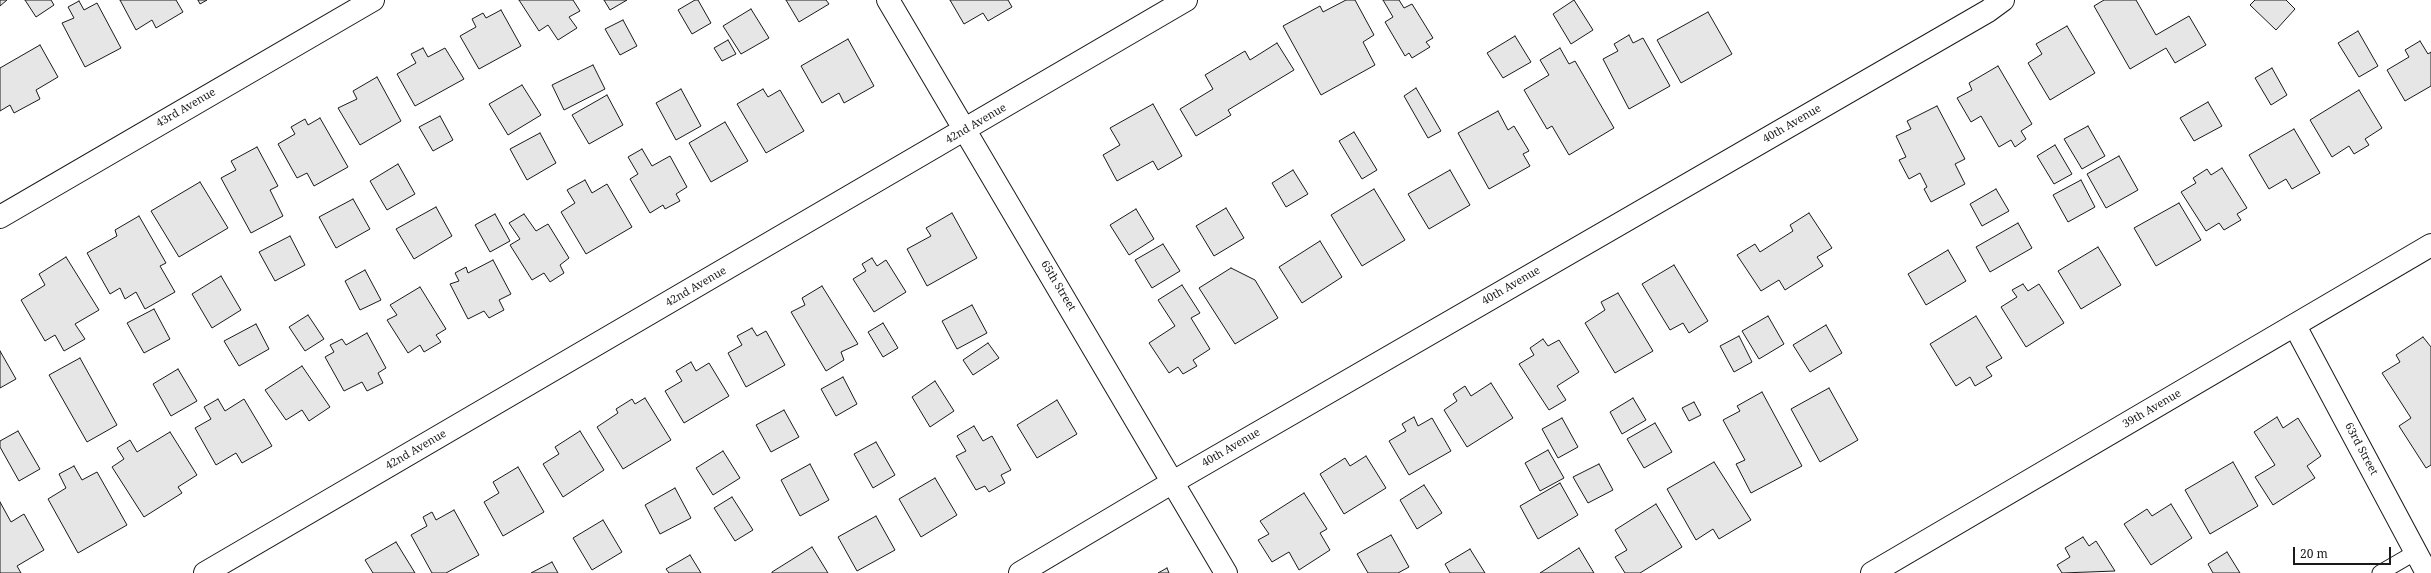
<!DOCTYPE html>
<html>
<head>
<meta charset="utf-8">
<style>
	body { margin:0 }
	#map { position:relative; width:2431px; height:573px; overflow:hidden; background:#fff; font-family:"Noto Serif",serif }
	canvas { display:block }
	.scale { position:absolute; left:2293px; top:547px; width:98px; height:18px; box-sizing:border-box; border:2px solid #1a1a1a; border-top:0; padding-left:5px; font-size:12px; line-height:14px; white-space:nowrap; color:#1a1a1a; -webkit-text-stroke:3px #fff; paint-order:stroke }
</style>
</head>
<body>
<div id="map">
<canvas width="2431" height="573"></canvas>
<div class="scale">20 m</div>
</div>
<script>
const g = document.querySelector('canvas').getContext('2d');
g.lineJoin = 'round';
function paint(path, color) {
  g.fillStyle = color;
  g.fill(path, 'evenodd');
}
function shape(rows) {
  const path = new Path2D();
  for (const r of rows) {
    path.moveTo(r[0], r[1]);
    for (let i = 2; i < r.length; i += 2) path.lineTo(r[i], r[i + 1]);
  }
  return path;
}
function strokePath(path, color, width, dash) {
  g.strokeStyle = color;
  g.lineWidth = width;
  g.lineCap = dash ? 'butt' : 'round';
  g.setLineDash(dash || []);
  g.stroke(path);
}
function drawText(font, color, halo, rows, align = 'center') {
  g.font = font + ' "Noto Serif",serif';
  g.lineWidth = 3;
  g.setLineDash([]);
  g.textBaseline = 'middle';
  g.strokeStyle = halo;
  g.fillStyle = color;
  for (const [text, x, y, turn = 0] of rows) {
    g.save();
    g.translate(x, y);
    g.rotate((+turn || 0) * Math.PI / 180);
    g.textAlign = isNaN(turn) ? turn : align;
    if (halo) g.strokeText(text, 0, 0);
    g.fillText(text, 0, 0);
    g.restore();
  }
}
const building = shape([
	[0,0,7,0,0,6,0,0],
	[25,0,51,0,54,5,36,17,25,0],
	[120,0,176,0,183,12,156,28,152,20,136,30,120,0],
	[198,0,207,0,200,4,198,0],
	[519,0,573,0,580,11,569,17,577,28,558,40,548,25,539,31,519,0],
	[604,0,627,0,610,10,604,0],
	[695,0,698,0,711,23,692,34,678,10,695,0],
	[786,0,826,0,829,4,799,22,786,0],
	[950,0,1008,0,1012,7,988,21,983,13,964,24,950,0],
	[1346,0,1355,0,1374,35,1363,42,1375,65,1321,95,1283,26,1320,6,1323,12,1346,0],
	[1383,0,1399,0,1404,8,1412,4,1433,38,1426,42,1430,47,1412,58,1409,53,1405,56,1385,22,1393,17,1383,0],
	[1574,0,1593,30,1571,44,1553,14,1574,0],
	[2104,0,2136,0,2156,35,2189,16,2206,45,2175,63,2166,48,2130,69,2094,6,2104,0],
	[2255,0,2286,0,2295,9,2276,30,2250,5,2255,0],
	[79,1,84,10,97,3,121,48,85,67,62,23,74,18,68,7,79,1],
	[751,9,769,38,741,54,723,26,751,9],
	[501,10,521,46,479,69,460,36,476,27,472,19,483,13,486,18,501,10],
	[1708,12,1732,54,1681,83,1657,40,1708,12],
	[623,20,637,46,620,55,605,29,623,20],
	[2067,26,2095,73,2050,100,2028,63,2042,54,2036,44,2067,26],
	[2358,31,2378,66,2359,77,2338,43,2358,31],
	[1629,35,1633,43,1643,38,1670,86,1629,109,1603,59,1618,51,1614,44,1629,35],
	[1515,36,1531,62,1503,78,1487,53,1515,36],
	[848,39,874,86,844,103,839,93,822,103,801,66,848,39],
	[728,40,736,54,722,61,714,48,728,40],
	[2420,41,2428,54,2431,52,2431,86,2405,101,2387,70,2409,57,2405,50,2420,41],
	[1277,43,1294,70,1228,110,1231,115,1196,136,1180,109,1213,89,1205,75,1245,51,1250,60,1277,43],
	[40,45,58,77,36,90,40,99,14,113,10,105,0,111,0,68,40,45],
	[423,48,428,57,445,48,464,79,415,106,397,74,416,63,411,54,423,48],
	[1560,48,1569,64,1575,61,1614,128,1569,155,1552,126,1547,129,1524,90,1549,75,1540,60,1560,48],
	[593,65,605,89,564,110,552,85,593,65],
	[1998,66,2032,124,2021,131,2026,139,2015,147,2011,140,1999,147,1981,116,1971,122,1957,98,1972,90,1969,83,1998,66],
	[2272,68,2287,95,2271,105,2255,78,2272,68],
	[377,77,401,121,360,145,338,108,357,99,353,91,377,77],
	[522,85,541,115,508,135,489,104,522,85],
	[1416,88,1441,131,1428,138,1404,96,1416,88],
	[681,89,701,126,676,140,656,103,681,89],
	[763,89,768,97,780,90,804,131,766,153,737,104,763,89],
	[2359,90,2382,128,2365,139,2369,145,2354,154,2349,146,2332,157,2310,120,2359,90],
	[607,95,623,125,589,144,572,115,607,95],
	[2208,102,2222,126,2194,141,2180,118,2208,102],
	[1153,104,1182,156,1158,170,1153,161,1117,181,1103,155,1120,145,1110,128,1153,104],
	[1937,106,1965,159,1955,164,1965,184,1931,202,1924,189,1927,187,1920,173,1909,179,1899,160,1906,157,1896,136,1911,129,1907,121,1937,106],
	[1498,111,1508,130,1514,126,1529,151,1523,154,1530,166,1489,189,1458,133,1498,111],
	[440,116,453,140,433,151,419,127,440,116],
	[320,118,348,167,314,186,307,173,297,178,278,144,295,134,291,127,305,119,308,125,320,118],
	[725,122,748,161,711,182,689,143,725,122],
	[2088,126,2105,156,2082,169,2064,139,2088,126],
	[2294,129,2320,173,2292,189,2286,179,2269,189,2249,155,2294,129],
	[1354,132,1377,170,1362,179,1339,141,1354,132],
	[540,133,556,163,527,180,510,149,540,133],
	[2055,145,2072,174,2054,184,2037,156,2055,145],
	[257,147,278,186,270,190,283,216,251,233,221,178,236,170,231,161,257,147],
	[642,149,652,166,670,156,687,187,676,194,680,201,665,209,663,205,650,213,630,179,638,174,628,157,642,149],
	[2119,156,2138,190,2106,208,2087,174,2119,156],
	[398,164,415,194,387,210,370,181,398,164],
	[2222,168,2247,208,2237,214,2241,220,2224,230,2219,223,2206,231,2181,192,2196,183,2193,178,2207,169,2211,175,2222,168],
	[1293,170,1308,194,1286,207,1272,183,1293,170],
	[1450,170,1470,205,1429,229,1408,194,1450,170],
	[585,180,592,193,607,184,632,227,586,254,561,212,575,203,567,190,585,180],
	[2081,180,2095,207,2068,222,2053,195,2081,180],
	[200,182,228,228,179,257,151,211,200,182],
	[1374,189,1405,240,1362,266,1331,215,1374,189],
	[1996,189,2009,211,1982,226,1970,204,1996,189],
	[353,199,370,229,336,248,319,217,353,199],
	[2179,203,2201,240,2156,266,2134,228,2179,203],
	[436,207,452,236,414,259,396,229,436,207],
	[1226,208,1244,238,1214,256,1196,226,1226,208],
	[1136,209,1154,239,1129,255,1110,225,1136,209],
	[952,213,977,258,927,286,907,249,931,236,926,228,952,213],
	[1809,213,1832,248,1817,257,1823,266,1785,290,1779,280,1761,291,1737,255,1755,244,1760,252,1793,231,1790,225,1809,213],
	[495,214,510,241,490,252,475,225,495,214],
	[524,214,536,231,548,224,569,258,560,265,564,273,550,282,544,273,532,280,510,245,520,239,509,223,524,214],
	[139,216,166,263,160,266,175,292,145,309,136,292,125,299,120,288,110,294,87,253,117,236,115,230,139,216],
	[2018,223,2032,248,1990,272,1976,247,2018,223],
	[290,236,305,265,275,281,259,252,290,236],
	[1320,241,1342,277,1302,303,1279,267,1320,241],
	[1163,244,1180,271,1152,288,1135,260,1163,244],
	[2098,247,2121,285,2081,309,2058,271,2098,247],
	[1948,250,1966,281,1926,305,1908,274,1948,250],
	[66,257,99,310,75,324,85,339,64,351,55,335,45,341,21,300,45,285,39,274,66,257],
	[872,258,877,266,886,260,906,292,874,312,853,279,866,271,862,264,872,258],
	[493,260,511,294,499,300,504,310,489,318,484,311,468,319,450,284,459,281,455,273,466,267,468,273,493,260],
	[1674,265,1708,321,1689,333,1683,323,1670,330,1642,284,1674,265],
	[1231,268,1255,280,1278,318,1235,344,1199,288,1231,268],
	[365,270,381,300,360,310,345,281,365,270],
	[221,276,241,310,212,328,192,294,221,276],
	[2023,284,2028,291,2039,284,2064,323,2026,347,2001,307,2017,297,2012,290,2023,284],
	[1182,285,1200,313,1191,318,1210,349,1193,360,1197,366,1183,374,1178,367,1169,373,1149,343,1175,326,1158,300,1182,285],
	[822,286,858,344,841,352,844,360,826,371,791,312,805,305,802,298,822,286],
	[420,287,446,329,436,335,441,342,424,352,420,345,408,353,387,320,397,315,390,305,420,287],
	[1618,293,1653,351,1615,373,1585,323,1605,310,1601,302,1618,293],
	[972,305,987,333,957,349,942,321,972,305],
	[154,309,170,339,144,353,127,323,154,309],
	[308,315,324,339,305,351,289,327,308,315],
	[1768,316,1784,344,1759,359,1742,331,1768,316],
	[1976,316,2002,358,1986,367,1992,376,1975,386,1970,377,1956,386,1930,344,1976,316],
	[883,323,898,348,883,357,868,332,883,323],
	[256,324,269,349,239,366,224,341,256,324],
	[1826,325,1842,353,1810,372,1793,345,1826,325],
	[752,328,757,336,766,331,785,365,746,387,728,353,742,345,737,336,752,328],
	[367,333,386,368,378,373,383,383,367,391,362,382,344,391,325,357,334,352,330,345,342,339,346,345,367,333],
	[1739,336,1752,362,1734,372,1720,346,1739,336],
	[2423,337,2431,347,2431,465,2426,468,2399,426,2411,418,2382,373,2400,362,2396,355,2423,337],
	[1543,339,1548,346,1559,340,1579,372,1557,386,1566,400,1549,410,1519,364,1534,355,1530,348,1543,339],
	[988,343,999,358,973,375,963,360,988,343],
	[0,351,16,379,0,388,0,351],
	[80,358,117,425,87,442,49,375,80,358],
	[691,362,696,371,709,363,729,396,684,423,665,391,682,381,676,371,691,362],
	[302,366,330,407,309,421,302,410,286,420,265,390,302,366],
	[178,369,197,401,171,416,153,384,178,369],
	[843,377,857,404,836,416,821,389,843,377],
	[935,381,954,411,930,427,912,397,935,381],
	[1491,383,1513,418,1467,447,1444,410,1457,401,1453,394,1465,386,1471,396,1491,383],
	[1829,388,1858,440,1820,462,1791,409,1829,388],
	[1762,392,1802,466,1751,493,1736,464,1745,460,1723,420,1740,411,1737,406,1762,392],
	[645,398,671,440,623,469,597,427,618,413,616,409,632,399,635,404,645,398],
	[1633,398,1646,420,1622,434,1610,412,1633,398],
	[218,399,225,411,244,399,272,446,242,463,236,453,216,465,195,428,211,419,204,407,218,399],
	[1057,400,1077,434,1037,458,1017,425,1057,400],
	[1694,402,1701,415,1689,421,1682,408,1694,402],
	[784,410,799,437,771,452,756,425,784,410],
	[1414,417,1418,426,1432,418,1451,451,1409,475,1389,441,1406,431,1402,424,1414,417],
	[2277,417,2283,428,2298,418,2321,456,2307,466,2315,478,2273,505,2255,477,2275,465,2254,432,2277,417],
	[1562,418,1578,447,1558,458,1542,429,1562,418],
	[1655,423,1672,452,1644,468,1627,439,1655,423],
	[974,426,983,441,992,436,1011,470,1001,475,1005,483,989,492,985,486,976,490,956,456,966,451,957,436,974,426],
	[18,431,40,469,19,481,0,447,0,441,18,431],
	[580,431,604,470,563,497,543,464,559,454,555,447,580,431],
	[170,432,197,475,178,487,182,493,144,517,112,467,124,459,117,448,130,440,137,452,170,432],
	[876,442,895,475,873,488,854,454,876,442],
	[1548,450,1564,478,1540,491,1525,463,1548,450],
	[723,451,740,478,713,495,696,468,723,451],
	[1366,456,1386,488,1344,514,1320,474,1345,458,1350,466,1366,456],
	[1714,462,1751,520,1719,539,1713,529,1696,540,1667,489,1714,462],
	[2233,462,2258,506,2210,534,2185,490,2233,462],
	[810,464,829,500,800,516,781,480,810,464],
	[1599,464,1613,490,1588,503,1573,477,1599,464],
	[74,466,82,480,97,472,127,525,78,553,48,499,66,488,59,474,74,466],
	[518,467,544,512,503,536,484,502,499,493,493,482,518,467],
	[935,478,957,515,921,537,899,499,935,478],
	[1560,483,1578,515,1538,539,1520,506,1560,483],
	[1424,485,1442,513,1417,529,1400,500,1424,485],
	[675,488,691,518,660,534,645,505,675,488],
	[1304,493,1327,529,1320,533,1330,550,1299,570,1289,552,1272,562,1258,540,1269,534,1260,521,1304,493],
	[732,497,753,530,735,541,714,508,732,497],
	[0,502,11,522,24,514,44,550,17,566,21,573,0,573,0,502],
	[1656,504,1682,547,1640,573,1625,573,1615,557,1627,550,1615,530,1656,504],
	[2171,504,2192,538,2151,565,2124,524,2147,509,2152,516,2171,504],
	[454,510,479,555,446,573,432,573,411,535,427,526,423,517,432,512,436,520,454,510],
	[876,516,895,550,857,571,838,537,876,516],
	[603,520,622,552,592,570,573,538,603,520],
	[1391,535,1409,567,1398,573,1368,573,1357,554,1391,535],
	[2083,537,2089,546,2096,541,2115,571,2062,573,2057,565,2070,557,2065,548,2083,537],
	[396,542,415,573,373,573,365,560,396,542],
	[812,547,828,573,772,573,772,572,812,547],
	[1579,548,1594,573,1540,573,1579,548],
	[1470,549,1485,573,1450,573,1445,564,1470,549],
	[2227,552,2240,573,2213,573,2208,564,2227,552],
	[690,555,701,573,669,573,666,569,690,555],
	[552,562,558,573,531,573,552,562],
	[1167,568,1169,573,1158,573,1167,568]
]);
const service = shape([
	[2380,573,2416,552]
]);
const minor = shape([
	[888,0,1226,573],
	[0,217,373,0],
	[2295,326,2427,573],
	[205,573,1186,0],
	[1020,573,1173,482,1988,11,2003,0]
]);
const secondary = shape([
	[1872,573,2431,245]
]);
const streetNames = [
	["43rd Avenue",186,108,-30],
	["42nd Avenue",976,124,-30],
	["40th Avenue",1792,124,-30],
	["65th Street",1058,286,59],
	["40th Avenue",1511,286,-30],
	["42nd Avenue",696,287,-30],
	["39th Avenue",2152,409,-30],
	["40th Avenue",1231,448,-30],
	["63rd Street",2361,449,62],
	["42nd Avenue",416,450,-30]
];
paint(building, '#e6e6e6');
strokePath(building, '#1a1a1a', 1);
strokePath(service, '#1a1a1a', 17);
strokePath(minor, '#1a1a1a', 24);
strokePath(secondary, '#1a1a1a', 24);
strokePath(service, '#fff', 15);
strokePath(minor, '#fff', 22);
strokePath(secondary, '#fff', 22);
drawText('11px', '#1a1a1a', '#fff', streetNames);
</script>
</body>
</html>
